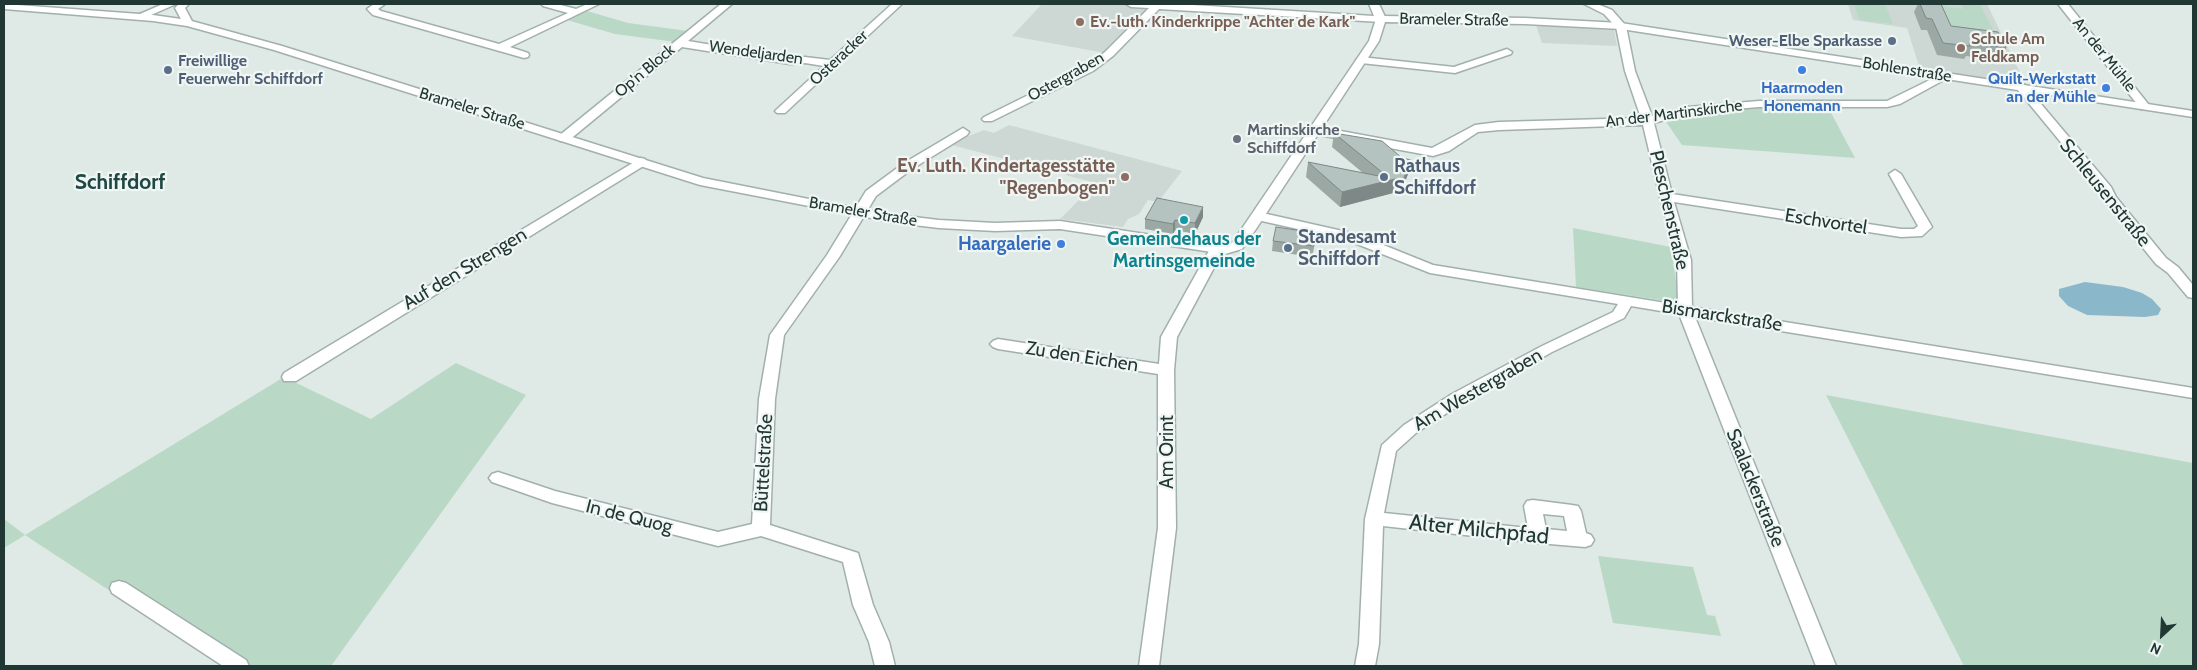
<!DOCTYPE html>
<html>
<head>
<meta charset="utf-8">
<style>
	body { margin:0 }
	#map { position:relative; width:2197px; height:670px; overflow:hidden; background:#dfe9e6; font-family:Cabin,sans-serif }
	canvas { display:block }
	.frame { position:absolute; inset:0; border:5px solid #213734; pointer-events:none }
	.north { position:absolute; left:2137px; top:610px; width:50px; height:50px; -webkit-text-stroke:4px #eff6f3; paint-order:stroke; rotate:205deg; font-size:14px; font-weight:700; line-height:20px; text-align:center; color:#213734 }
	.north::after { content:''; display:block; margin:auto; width:18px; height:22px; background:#213734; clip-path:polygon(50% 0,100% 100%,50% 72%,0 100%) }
</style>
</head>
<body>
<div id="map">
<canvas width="2197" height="670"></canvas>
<div class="frame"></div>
<div class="north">N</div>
</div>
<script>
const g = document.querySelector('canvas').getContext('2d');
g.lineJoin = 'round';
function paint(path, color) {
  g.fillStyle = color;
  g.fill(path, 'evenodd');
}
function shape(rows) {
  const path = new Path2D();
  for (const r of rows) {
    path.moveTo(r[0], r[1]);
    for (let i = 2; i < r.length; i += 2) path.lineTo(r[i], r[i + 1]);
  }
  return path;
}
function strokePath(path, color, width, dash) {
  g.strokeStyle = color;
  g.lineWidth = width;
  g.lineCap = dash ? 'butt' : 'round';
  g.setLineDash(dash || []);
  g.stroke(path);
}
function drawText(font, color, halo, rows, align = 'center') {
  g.font = font + ' Cabin,sans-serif';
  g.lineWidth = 4.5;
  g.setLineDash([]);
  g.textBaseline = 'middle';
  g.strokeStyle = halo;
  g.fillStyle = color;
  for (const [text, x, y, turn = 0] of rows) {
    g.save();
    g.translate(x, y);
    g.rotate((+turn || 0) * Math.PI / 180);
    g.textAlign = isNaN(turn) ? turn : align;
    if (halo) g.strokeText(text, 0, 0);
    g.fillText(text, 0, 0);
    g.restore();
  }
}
const built = shape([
	[1042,4,1120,4,1149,7,1105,53,1012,36],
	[1848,4,1987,4,2026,85,1920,69,1907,28,1853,20],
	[1536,25,1614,30,1617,46,1542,43],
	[1009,125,1182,171,1158,202,1148,200,1139,214,1128,219,1123,227,1060,219,1096,183,948,144,984,130,994,133]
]);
const green = shape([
	[1854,4,1885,4,1893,24,1859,20],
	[1961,4,1980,4,1999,42,1953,29,1943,6,1963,9],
	[587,11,628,23,688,31,676,42,615,34,567,20],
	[1763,107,1828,107,1855,158,1682,145,1664,119,1692,113],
	[1573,228,1671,247,1679,303,1576,287],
	[456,363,526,395,331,666,224,666,25,535,4,548,4,519,25,535,284,377,371,419],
	[1826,395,2193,463,2193,666,1964,666],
	[1598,556,1693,567,1707,615,1715,616,1721,636,1613,623]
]);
const water = shape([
	[2085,282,2123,287,2142,293,2152,299,2161,309,2158,315,2145,317,2087,315,2068,306,2059,296,2059,289]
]);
const minor = shape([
	[163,4,176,4,142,19,134,19,133,17,163,4],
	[179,4,189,4,185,8,193,23,192,25,184,25,183,23,175,8,179,4],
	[374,4,385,4,378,9,381,11,499,44,568,13,543,6,541,4,557,4,576,9,587,4,599,4,510,47,528,53,529,55,528,57,524,58,373,15,367,9,374,4],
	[721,4,732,4,688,41,790,58,805,57,830,60,892,4,902,4,785,113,777,113,775,111,824,66,805,63,790,64,682,47,568,141,560,141,558,138,560,135,721,4],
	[1126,4,1176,4,1374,16,1369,4,1379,4,1386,19,1381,22,1159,9,1113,56,1093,71,992,121,984,121,982,119,984,117,1085,67,1105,52,1149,8,1131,7,1126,4],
	[1584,4,1597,4,1612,10,1626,26,1635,71,1652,116,1688,107,1759,101,1887,101,1942,74,1950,74,1951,76,1900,104,1887,107,1759,107,1689,113,1654,123,1672,194,1901,229,1914,229,1918,226,1889,174,1895,170,1901,174,1932,227,1922,236,1901,237,1674,202,1691,260,1692,307,2193,388,2193,398,1695,317,1836,666,1816,666,1679,314,1631,306,1624,318,1552,352,1464,402,1416,433,1396,451,1384,513,1528,528,1524,506,1527,501,1533,500,1572,505,1578,506,1581,511,1586,533,1591,535,1594,540,1591,545,1585,547,1538,543,1383,526,1379,644,1375,666,1355,666,1359,644,1365,519,1382,445,1404,425,1452,394,1542,346,1613,312,1618,304,1430,273,1347,240,1253,219,1251,216,1258,212,1356,234,1433,265,1678,305,1677,260,1660,197,1643,125,1499,130,1478,132,1449,151,1433,156,1314,134,1308,130,1314,126,1432,148,1475,125,1499,122,1641,118,1625,71,1616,27,1604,14,1584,4],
	[1543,514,1564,516,1567,531,1546,529,1543,514],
	[2058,4,2068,4,2149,105,2151,107,2149,109,2141,109,2058,4],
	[1507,49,1512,52,1511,54,1455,73,1361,63,1356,60,1361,57,1454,67,1507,49],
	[2021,84,2025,85,2111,187,2116,197,2166,258,2178,267,2193,285,2193,298,2188,297,2168,273,2156,264,2105,201,2101,191,2017,89,2015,87,2017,85,2021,84],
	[963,128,969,132,967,135,912,169,876,196,840,256,784,335,775,399,770,525,858,553,873,605,889,642,895,666,875,666,869,642,853,605,843,562,761,536,718,546,552,503,492,482,489,478,492,474,498,472,555,491,718,532,752,524,759,399,770,335,827,255,866,191,904,163,963,128],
	[641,158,645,159,647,162,645,165,296,381,284,381,282,377,284,373,641,158],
	[1217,245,1224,249,1177,337,1174,370,1176,528,1159,666,1139,666,1158,528,1158,374,998,349,993,347,990,344,993,341,998,339,1159,364,1161,337,1210,249,1217,245],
	[119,581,126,583,246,660,249,666,223,666,112,593,110,588,112,583,119,581]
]);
const tertiary = shape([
	[4,4,153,15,188,20,282,46,703,178,819,201,897,215,939,220,995,223,1060,221,1224,246,1232,243,1243,227,1369,41,1376,19,1381,16,1525,18,1621,23,2193,111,2193,117,1621,29,1525,24,1385,22,1379,41,1256,229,1242,249,1225,254,1060,229,995,231,939,228,897,223,700,185,274,50,187,26,153,21,4,9,4,4]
]);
const wall = shape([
	[1918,4,1941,4,1951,26,2006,48,2000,60,1966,56,1964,59,1937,55,1927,30,1921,30,1914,12],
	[1334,133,1408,174,1400,195,1393,193,1340,207,1306,177,1308,162,1363,173,1332,147],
	[1203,207,1203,217,1195,234,1175,230,1173,234,1145,229,1145,219],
	[1273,241,1315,243,1312,257,1272,251]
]);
const shadedWall = shape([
	[1411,160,1408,174,1400,195,1403,180],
	[1395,179,1393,193,1340,207,1342,192],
	[1203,207,1203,217,1195,234,1195,223],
	[1175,220,1175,230,1173,234,1173,224]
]);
const building = shape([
	[1920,4,1941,4,1951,26,1998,32,2006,48,1969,43,1970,46,1943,43,1932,19,1926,18,1920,4],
	[1334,133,1382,141,1402,158,1411,160,1403,180,1395,179,1342,192,1308,162,1389,178,1334,133],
	[1157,198,1203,207,1195,223,1175,220,1173,224,1145,219,1157,198],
	[1276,227,1316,233,1314,246,1273,241,1276,227]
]);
const markers = [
	[1080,22,5,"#8d6e63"],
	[1892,41,5,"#5c6f8a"],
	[1961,48,5,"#8d6e63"],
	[168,70,5,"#5c6f8a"],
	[1802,70,5,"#3f7fe0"],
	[2106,88,5,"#3f7fe0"],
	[1237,139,5,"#6b7280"],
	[1125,177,5,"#8d6e63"],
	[1384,177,5,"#5c6f8a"],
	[1184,220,5,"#0f9aa8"],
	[1061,244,5,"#3f7fe0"],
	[1288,248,5,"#5c6f8a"]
];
const farStreetnames = [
	["Brameler Straße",1454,20,1],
	["Wendeljarden",756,53,8],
	["An der Mühle",2104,55,51],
	["Osteracker",839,58,-43],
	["Bohlenstraße",1907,70,9],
	["Op'n Block",645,71,-40],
	["Ostergraben",1066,77,-29],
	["Brameler Straße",472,109,17],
	["An der Martinskirche",1674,114,-7],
	["Brameler Straße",863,212,10]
];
const farEducationnames = [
	["Ev.-luth. Kinderkrippe \"Achter de Kark\"",1090,22],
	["Schule Am",1971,39],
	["Feldkamp",1971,57]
];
const farServicenames = [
	["Weser-Elbe Sparkasse",1882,41],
	["Freiwillige",178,61,"left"],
	["Feuerwehr Schiffdorf",178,79,"left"]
];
const farShopnames = [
	["Quilt-Werkstatt",2096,79],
	["an der Mühle",2096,97],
	["Haarmoden",1802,88,"center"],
	["Honemann",1802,106,"center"]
];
const farWorshipnames = [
	["Martinskirche",1247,130],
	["Schiffdorf",1247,148]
];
const educationNames = [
	["Ev. Luth. Kindertagesstätte",1115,166],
	["\"Regenbogen\"",1115,188]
];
const serviceNames = [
	["Rathaus",1394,166],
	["Schiffdorf",1394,188],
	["Standesamt",1298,237],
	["Schiffdorf",1298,259]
];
const streetNames = [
	["Schleusenstraße",2105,193,51],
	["Pleschenstraße",1669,210,77],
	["Eschvortel",1826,222,9],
	["Auf den Strengen",465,269,-31],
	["Bismarckstraße",1722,316,9],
	["Zu den Eichen",1082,357,9],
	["Am Westergraben",1478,390,-30],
	["Am Orint",1167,452,-90],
	["Büttelstraße",764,463,-87],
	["Saalackerstraße",1755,488,68],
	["In de Quog",629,517,14]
];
const cultureNames = [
	["Gemeindehaus der",1184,239],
	["Martinsgemeinde",1184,261]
];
const shopNames = [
	["Haargalerie",1051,244]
];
const quarterNames = [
	["Schiffdorf",120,183]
];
const nearStreetnames = [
	["Alter Milchpfad",1479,530,6]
];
paint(built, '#cdd8d5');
paint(green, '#b9d9c6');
paint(water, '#8ab8ca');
strokePath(minor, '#a2b0ad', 3);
strokePath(tertiary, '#a2b0ad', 3);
paint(minor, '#fff');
paint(tertiary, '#fff');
paint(wall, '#9ba8a4');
paint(shadedWall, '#7e8886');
paint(building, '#b4c3bf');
strokePath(building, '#7e8886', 1);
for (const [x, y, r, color] of markers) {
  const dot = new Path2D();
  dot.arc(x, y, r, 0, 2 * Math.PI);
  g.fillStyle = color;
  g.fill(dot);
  strokePath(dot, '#eff6f3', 2);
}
drawText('16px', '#213734', '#eff6f3', farStreetnames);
drawText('bold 16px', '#785e54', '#eff6f3', farEducationnames, 'left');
drawText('bold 16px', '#4e5e75', '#eff6f3', farServicenames, 'right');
drawText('bold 16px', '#366cbe', '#eff6f3', farShopnames, 'right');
drawText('bold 16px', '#5b616d', '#eff6f3', farWorshipnames, 'left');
drawText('bold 19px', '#785e54', '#eff6f3', educationNames, 'right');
drawText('bold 19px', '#4e5e75', '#eff6f3', serviceNames, 'left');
drawText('19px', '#213734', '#eff6f3', streetNames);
drawText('bold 19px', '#0d838f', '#eff6f3', cultureNames);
drawText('bold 19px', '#366cbe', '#eff6f3', shopNames, 'right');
drawText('bold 21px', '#1f4743', '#eff6f3', quarterNames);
drawText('22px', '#213734', '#eff6f3', nearStreetnames);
</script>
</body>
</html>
